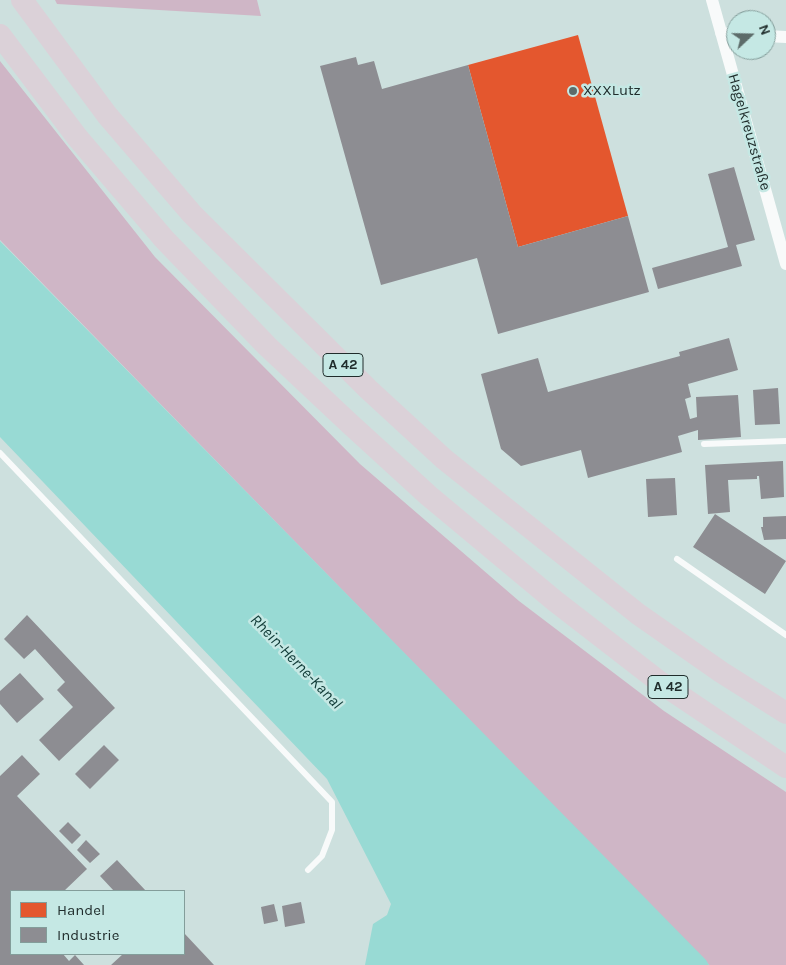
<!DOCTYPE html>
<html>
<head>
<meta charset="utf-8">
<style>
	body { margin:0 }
	#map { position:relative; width:786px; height:965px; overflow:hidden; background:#cde0de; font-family:Karla,sans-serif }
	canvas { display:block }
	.legend { position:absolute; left:10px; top:890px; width:175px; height:65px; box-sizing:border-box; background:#c5e8e4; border:1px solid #839d9a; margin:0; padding:6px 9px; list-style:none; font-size:15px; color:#202d2c }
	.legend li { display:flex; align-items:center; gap:10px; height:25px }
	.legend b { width:25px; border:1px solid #839d9a }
	.north { position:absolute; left:726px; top:10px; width:50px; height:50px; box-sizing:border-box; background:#c5e8e4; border:1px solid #839d9a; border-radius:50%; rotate:69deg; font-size:14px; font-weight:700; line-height:20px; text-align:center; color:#202d2c }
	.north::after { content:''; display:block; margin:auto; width:18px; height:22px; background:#5d6c6a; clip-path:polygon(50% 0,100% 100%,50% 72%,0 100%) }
</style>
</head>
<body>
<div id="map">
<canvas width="786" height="965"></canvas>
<ul class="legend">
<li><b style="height:14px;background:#e4572e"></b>Handel</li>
<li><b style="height:14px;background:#8d8d92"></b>Industrie</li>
</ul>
<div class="north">N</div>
</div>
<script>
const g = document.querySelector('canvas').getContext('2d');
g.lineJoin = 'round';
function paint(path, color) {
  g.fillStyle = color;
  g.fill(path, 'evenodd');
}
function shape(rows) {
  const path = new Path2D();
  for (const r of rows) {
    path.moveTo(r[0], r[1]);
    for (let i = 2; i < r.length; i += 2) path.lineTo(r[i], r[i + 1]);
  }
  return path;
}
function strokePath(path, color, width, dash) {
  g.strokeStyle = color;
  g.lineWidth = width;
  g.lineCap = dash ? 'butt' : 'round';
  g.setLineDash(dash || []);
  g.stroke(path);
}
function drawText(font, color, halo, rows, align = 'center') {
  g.font = font + ' Karla,sans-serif';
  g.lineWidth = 5;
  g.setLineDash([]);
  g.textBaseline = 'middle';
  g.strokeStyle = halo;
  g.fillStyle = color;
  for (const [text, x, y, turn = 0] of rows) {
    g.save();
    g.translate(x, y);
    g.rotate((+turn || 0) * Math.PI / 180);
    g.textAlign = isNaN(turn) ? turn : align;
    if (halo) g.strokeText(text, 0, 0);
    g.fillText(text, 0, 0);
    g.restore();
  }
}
const forest = shape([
	[55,0,257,0,261,16,57,4],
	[0,61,155,257,360,464,519,601,664,711,786,792,786,965,709,965,0,240]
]);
const water = shape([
	[0,241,706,960,709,965,365,965,373,924,387,915,391,904,327,779,0,437]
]);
const shops = shape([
	[578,35,628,216,518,247,468,65]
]);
const industry = shape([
	[356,57,358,65,374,61,382,89,468,65,518,247,628,216,649,292,498,334,477,258,381,285,320,66],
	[734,167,755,240,736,245,742,266,658,289,652,268,728,247,708,174],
	[729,338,738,370,688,384,691,397,685,399,690,419,697,417,696,397,738,395,741,437,698,440,698,430,678,436,682,452,588,478,581,450,521,466,501,449,481,374,538,358,548,392,680,356,679,352],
	[778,388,780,424,755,425,753,390],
	[783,461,784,497,761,499,759,476,757,476,757,479,728,480,730,512,708,514,705,465],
	[675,478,677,515,648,517,646,479],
	[715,514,786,561,765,594,693,547],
	[786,516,786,539,764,540,761,527,763,527,763,517],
	[27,615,115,708,59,761,39,740,73,707,57,690,65,682,35,649,24,659,4,639],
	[20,673,44,699,17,723,0,704,0,691],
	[104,745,119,760,90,789,75,774],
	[22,755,40,774,17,796,87,869,64,891,11,891,11,954,63,954,69,961,75,955,84,965,0,965,0,776],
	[68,822,81,835,72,844,59,831],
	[86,840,100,854,90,863,77,850],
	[117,860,146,891,114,891,100,876],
	[301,902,305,923,285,927,282,906],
	[274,904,278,921,264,924,261,907],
	[184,933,214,965,111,965,123,954,184,954]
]);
const lane = shape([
	[704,444,786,441],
	[0,453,332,802,332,830,322,856,308,870],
	[677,559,786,635]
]);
const street = shape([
	[712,0,786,264],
	[721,33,736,34],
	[766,36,786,37]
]);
const highway = shape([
	[22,0,107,115,192,214,368,389,444,459,638,614,721,672,786,713],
	[0,35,77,137,164,239,267,346,349,423,429,496,555,601,661,683,786,767]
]);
const markers = [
	[573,91,5,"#5d6c6a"]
];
const shields = [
	[343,365,40],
	[668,687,40]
];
const shieldNames = [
	["A 42",343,365],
	["A 42",668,687]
];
const poiNames = [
	["XXXLutz",583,91]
];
const streetNames = [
	["Hagelkreuzstraße",749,132,74]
];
const waterNames = [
	["Rhein-Herne-Kanal",296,662,46]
];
paint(forest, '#cfb6c6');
paint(water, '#98dad4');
paint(shops, '#e4572e');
paint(industry, '#8d8d92');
strokePath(lane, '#f8fafa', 6);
strokePath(street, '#f8fafa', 12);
strokePath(highway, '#dbd1d8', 22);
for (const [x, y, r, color] of markers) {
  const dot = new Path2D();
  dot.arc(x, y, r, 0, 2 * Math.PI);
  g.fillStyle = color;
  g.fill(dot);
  strokePath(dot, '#c5e8e4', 2);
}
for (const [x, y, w] of shields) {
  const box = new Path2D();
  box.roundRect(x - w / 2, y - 11.5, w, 23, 4);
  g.fillStyle = '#c5e8e4';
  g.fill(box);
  strokePath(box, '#202d2c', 1);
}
drawText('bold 14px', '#202d2c', null, shieldNames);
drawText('15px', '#202d2c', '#c5e8e4', poiNames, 'left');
drawText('15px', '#202d2c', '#c5e8e4', streetNames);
drawText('italic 16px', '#0f3935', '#c5e8e4', waterNames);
</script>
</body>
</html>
